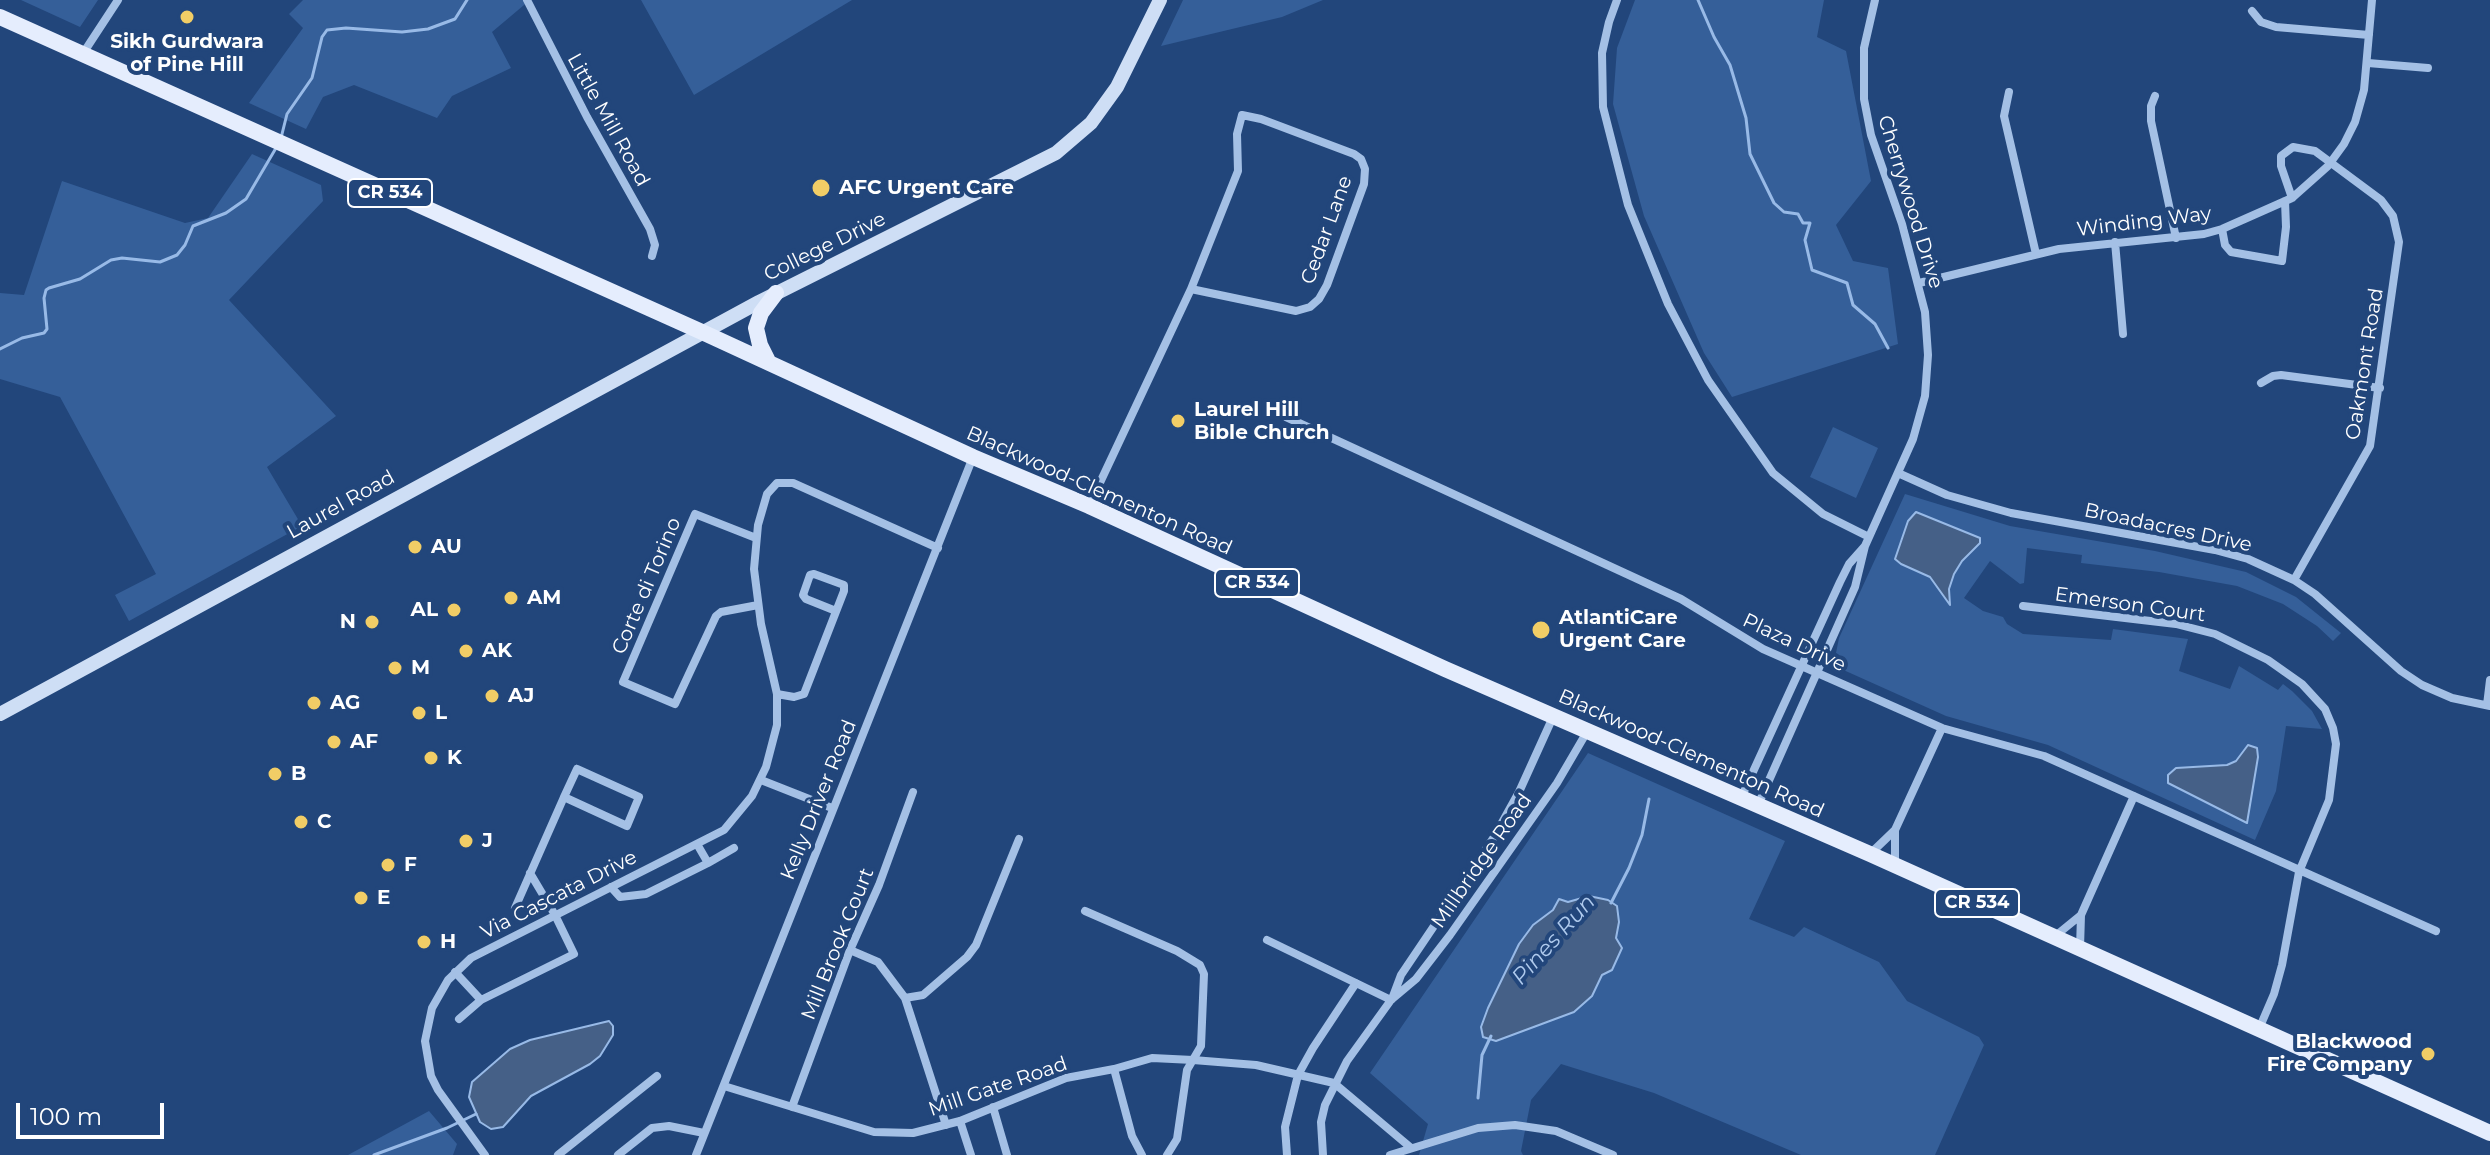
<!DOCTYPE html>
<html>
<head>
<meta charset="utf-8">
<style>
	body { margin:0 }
	#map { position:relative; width:2490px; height:1155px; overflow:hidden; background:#22467b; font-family:Montserrat,sans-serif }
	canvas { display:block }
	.scale { position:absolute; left:16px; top:1103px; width:148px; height:36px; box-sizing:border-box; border:4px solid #fff; border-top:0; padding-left:10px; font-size:24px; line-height:28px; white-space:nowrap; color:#fff; -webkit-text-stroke:6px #22467b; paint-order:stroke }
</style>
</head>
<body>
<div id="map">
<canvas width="2490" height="1155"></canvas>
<div class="scale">100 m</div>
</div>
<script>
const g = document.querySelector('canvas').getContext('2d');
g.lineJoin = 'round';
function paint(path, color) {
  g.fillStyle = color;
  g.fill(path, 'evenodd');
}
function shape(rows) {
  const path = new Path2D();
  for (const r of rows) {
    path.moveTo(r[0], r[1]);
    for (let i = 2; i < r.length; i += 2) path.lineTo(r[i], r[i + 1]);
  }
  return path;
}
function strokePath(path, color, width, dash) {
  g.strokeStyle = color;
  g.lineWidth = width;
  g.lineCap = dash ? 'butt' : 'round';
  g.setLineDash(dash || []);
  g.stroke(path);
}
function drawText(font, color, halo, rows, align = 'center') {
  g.font = font + ' Montserrat,sans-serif';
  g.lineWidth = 8;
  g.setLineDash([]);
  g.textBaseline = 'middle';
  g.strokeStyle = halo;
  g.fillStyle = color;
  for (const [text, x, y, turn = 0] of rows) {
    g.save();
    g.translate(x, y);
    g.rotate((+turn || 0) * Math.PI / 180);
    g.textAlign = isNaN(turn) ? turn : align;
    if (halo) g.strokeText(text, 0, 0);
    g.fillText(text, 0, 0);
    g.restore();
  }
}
const green = shape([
	[21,0,98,0,80,27],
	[303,0,530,0,492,32,511,68,452,96,437,118,354,85,323,97,306,129,249,103,303,28,289,14],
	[641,0,852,0,694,95],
	[1183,0,1323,0,1282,17,1161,46],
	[1635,0,1824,0,1817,37,1846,51,1871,181,1836,225,1853,261,1888,268,1898,344,1732,397,1704,353,1644,216,1613,104,1617,48],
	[252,154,321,185,323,201,229,300,336,416,267,467,302,526,129,621,115,595,156,574,60,397,0,379,0,293,24,295,62,181,185,223,208,218],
	[1833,427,1878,448,1856,498,1810,477],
	[1905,494,2010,526,2155,551,2246,572,2296,597,2341,633,2333,641,2317,626,2283,604,2237,586,2159,572,2081,563,2082,555,2027,548,2024,583,2020,584,1990,561,1964,598,1983,611,2003,617,2007,624,2023,634,2111,640,2113,629,2188,639,2179,671,2230,689,2239,666,2278,690,2283,684,2292,691,2312,711,2322,729,2286,726,2276,791,2255,840,2048,745,1946,716,1839,668,1835,658,1839,638],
	[1588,753,1785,841,1749,919,1794,937,1804,927,1879,962,1907,1001,1979,1037,1984,1045,1935,1155,1801,1155,1654,1093,1561,1064,1531,1100,1521,1151,1523,1155,1419,1155,1428,1124,1370,1073],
	[429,1111,457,1144,453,1155,348,1155]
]);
const water = shape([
	[1916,512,1980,538,1980,543,1962,561,1954,574,1949,589,1950,605,1930,577,1901,564,1895,559,1908,521,1916,512],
	[2248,745,2257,748,2258,757,2247,823,2168,783,2168,775,2176,768,2227,765,2236,761,2248,745],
	[1589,896,1608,900,1617,906,1619,922,1616,938,1622,948,1612,970,1602,975,1592,996,1574,1012,1496,1041,1483,1037,1481,1027,1488,1008,1519,944,1533,925,1553,910,1559,899,1568,902,1589,896],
	[609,1021,613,1026,613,1035,600,1056,590,1064,531,1096,503,1127,491,1129,480,1122,469,1097,472,1082,510,1049,530,1040,609,1021]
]);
const stream = shape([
	[1698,0,1714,37,1730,65,1746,118,1750,154,1774,203,1784,212,1798,214,1803,223,1810,223,1805,240,1812,270,1847,283,1853,305,1875,324,1888,348],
	[281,138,287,114,312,78,322,37,327,30,346,28,402,32,428,29,455,19,467,0],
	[0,349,22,338,44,333,47,329,44,298,46,290,49,288,80,279,111,260,122,258,160,262,177,255,185,245,193,226,226,213,246,199,276,148],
	[1611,903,1629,868,1642,835,1649,799],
	[1478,1098,1482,1055,1491,1036],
	[374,1155,447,1128,476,1114]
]);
const street = shape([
	[527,0,587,117,650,229,655,245,652,256],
	[1617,0,1609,22,1602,53,1603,107,1628,205,1668,304,1708,380,1773,473,1823,514,1869,537],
	[2252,11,2261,22,2276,27,2369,35],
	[82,55,118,0],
	[2368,63,2428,68],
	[2009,92,2004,116,2036,254],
	[2155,96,2151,106,2151,121,2176,238],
	[1242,115,1261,119,1354,154,1361,159,1365,169,1364,184,1327,285,1319,299,1310,307,1296,311,1191,289,1238,171,1237,134,1242,115],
	[2292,198,2281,166,2281,156,2293,147,2315,151,2381,200,2393,216,2399,242,2370,446,2294,580],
	[2222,229,2225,245,2231,252,2282,261,2286,227,2285,201],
	[2115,242,2123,334],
	[1919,283,2059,249,2204,234,2222,229,2292,198,2328,166,2344,144,2355,122,2364,90,2372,0],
	[2261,383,2273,376,2281,375,2380,388],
	[1286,417,1681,599,1763,649,1942,728,2044,756,2436,931],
	[1898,473,1947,495,2011,513,2215,550,2248,559,2294,580,2315,594,2401,671,2422,685,2452,698,2490,706],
	[1089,506,1191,289],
	[756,538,695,514,623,682,675,704,716,616,721,612,758,605],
	[2023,606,2176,624,2215,634,2268,660,2302,684,2325,709,2333,728,2336,744,2329,800,2299,872,2282,965,2274,994,2259,1029],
	[777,694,794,697,804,694,844,591,844,585,814,574,810,575,803,595,806,599,836,611],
	[2487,705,2490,680],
	[577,769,639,797,627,826,564,797,577,769],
	[761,780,832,808],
	[1741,798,1840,582,1849,564,1865,546],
	[1758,805,1855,587,1865,546,1913,439,1925,396,1928,355,1925,312,1902,224,1871,135,1864,99,1864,48,1875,0],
	[1870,854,1895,830],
	[708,863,734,848],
	[1895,865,1895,830,1942,728],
	[611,887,620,897,646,894,708,863,697,844],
	[515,908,564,797],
	[1085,911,1177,951,1200,965,1204,974,1201,1046,1187,1070,1177,1139,1167,1155],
	[2054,937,2081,915],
	[1267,940,1391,1000],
	[2080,948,2081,915,2134,796],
	[850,950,878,962,905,998,946,1125],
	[455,972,481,1000],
	[905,998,923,995,967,957,976,945,1019,839],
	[1392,999,1401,975,1494,837,1519,792,1553,717],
	[459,1019,481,1000,574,954,555,915,530,873],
	[1114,1069,1132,1136,1142,1155],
	[724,1086,874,1132,913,1133,960,1121,1066,1078,1114,1069,1152,1058,1193,1060,1256,1065,1334,1083,1410,1147],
	[792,1107,850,950,879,885,913,792],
	[993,1107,1007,1155],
	[960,1121,971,1155],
	[485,1155,438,1090,431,1076,425,1041,432,1008,448,980,471,958,724,830,752,796,766,767,777,725,777,694,761,624,754,569,758,525,767,494,777,483,793,483,938,548],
	[558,1155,657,1076],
	[618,1155,652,1128,669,1126,704,1133],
	[696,1155,973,457],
	[1287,1155,1285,1127,1298,1075,1313,1048,1356,983],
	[1323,1155,1321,1122,1325,1105,1347,1061,1391,1000,1416,979,1450,935,1557,783,1588,730],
	[1390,1155,1478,1128,1515,1125,1556,1131,1613,1155]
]);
const secondary = shape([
	[0,714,759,302,1056,153,1091,123,1117,87,1160,0]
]);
const primary = shape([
	[0,17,702,332,973,457,1089,506,1445,669,1870,854,2490,1133],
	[769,363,760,345,756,328,761,313,776,293]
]);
const markers = [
	[187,17,8,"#f1cd66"],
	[821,188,10,"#f1cd66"],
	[1178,421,8,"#f1cd66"],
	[415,547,8,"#f1cd66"],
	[511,598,8,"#f1cd66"],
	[454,610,8,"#f1cd66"],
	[372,622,8,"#f1cd66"],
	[1541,630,10,"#f1cd66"],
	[466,651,8,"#f1cd66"],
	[395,668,8,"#f1cd66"],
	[492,696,8,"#f1cd66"],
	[314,703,8,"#f1cd66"],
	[419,713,8,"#f1cd66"],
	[334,742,8,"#f1cd66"],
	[431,758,8,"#f1cd66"],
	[275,774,8,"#f1cd66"],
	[301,822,8,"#f1cd66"],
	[466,841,8,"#f1cd66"],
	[388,865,8,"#f1cd66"],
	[361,898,8,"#f1cd66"],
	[424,942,8,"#f1cd66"],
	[2428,1054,8,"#f1cd66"]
];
const shields = [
	[390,193,84],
	[1257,583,84],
	[1977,903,84]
];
const shieldNames = [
	["CR 534",390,193],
	["CR 534",1257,583],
	["CR 534",1977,903]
];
const poiNames = [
	["Sikh Gurdwara",187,42,"center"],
	["of Pine Hill",187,65,"center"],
	["AFC Urgent Care",839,188],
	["Laurel Hill",1194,410],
	["Bible Church",1194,433],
	["AU",431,547],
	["AM",527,598],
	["AL",438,610,"right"],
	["AtlantiCare",1559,618],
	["Urgent Care",1559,641],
	["N",356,622,"right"],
	["AK",482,651],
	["M",411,668],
	["AJ",508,696],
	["AG",330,703],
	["L",435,713],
	["AF",350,742],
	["K",447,758],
	["B",291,774],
	["C",317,822],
	["J",482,841],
	["F",404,865],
	["E",377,898],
	["H",440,942],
	["Blackwood",2412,1042,"right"],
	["Fire Company",2412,1065,"right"]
];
const streetNames = [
	["Little Mill Road",608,120,61],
	["Cherrywood Drive",1910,202,73],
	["Winding Way",2144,222,-7],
	["Cedar Lane",1327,230,-70],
	["College Drive",825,247,-26],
	["Oakmont Road",2365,364,-81],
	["Blackwood-Clementon Road",1099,491,24],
	["Laurel Road",341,505,-29],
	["Broadacres Drive",2168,528,12],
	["Corte di Torino",647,586,-67],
	["Emerson Court",2130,605,8],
	["Plaza Drive",1794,643,25],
	["Blackwood-Clementon Road",1691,754,24],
	["Kelly Driver Road",819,800,-68],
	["Millbridge Road",1482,861,-55],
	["Via Cascata Drive",559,895,-27],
	["Mill Brook Court",838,944,-68],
	["Mill Gate Road",998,1087,-19]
];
const waterNames = [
	["Pines Run",1554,940,-48]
];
paint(green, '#355f99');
paint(water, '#456087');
strokePath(water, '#98bae7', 2);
strokePath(stream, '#98bae7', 3);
strokePath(street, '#a4c0e5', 8);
strokePath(secondary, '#cedef5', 14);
strokePath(primary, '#e5edfd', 16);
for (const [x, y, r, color] of markers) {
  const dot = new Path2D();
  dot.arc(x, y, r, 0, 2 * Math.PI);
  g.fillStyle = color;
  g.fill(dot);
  strokePath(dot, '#22467b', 3);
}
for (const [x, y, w] of shields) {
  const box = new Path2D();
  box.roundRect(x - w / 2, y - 14, w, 28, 6);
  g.fillStyle = '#22467b';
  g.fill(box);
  strokePath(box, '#fff', 2);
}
drawText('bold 18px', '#fff', null, shieldNames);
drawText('bold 20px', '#fff', '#22467b', poiNames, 'left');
drawText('20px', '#fff', '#22467b', streetNames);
drawText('italic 22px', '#afcaed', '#22467b', waterNames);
</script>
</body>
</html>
